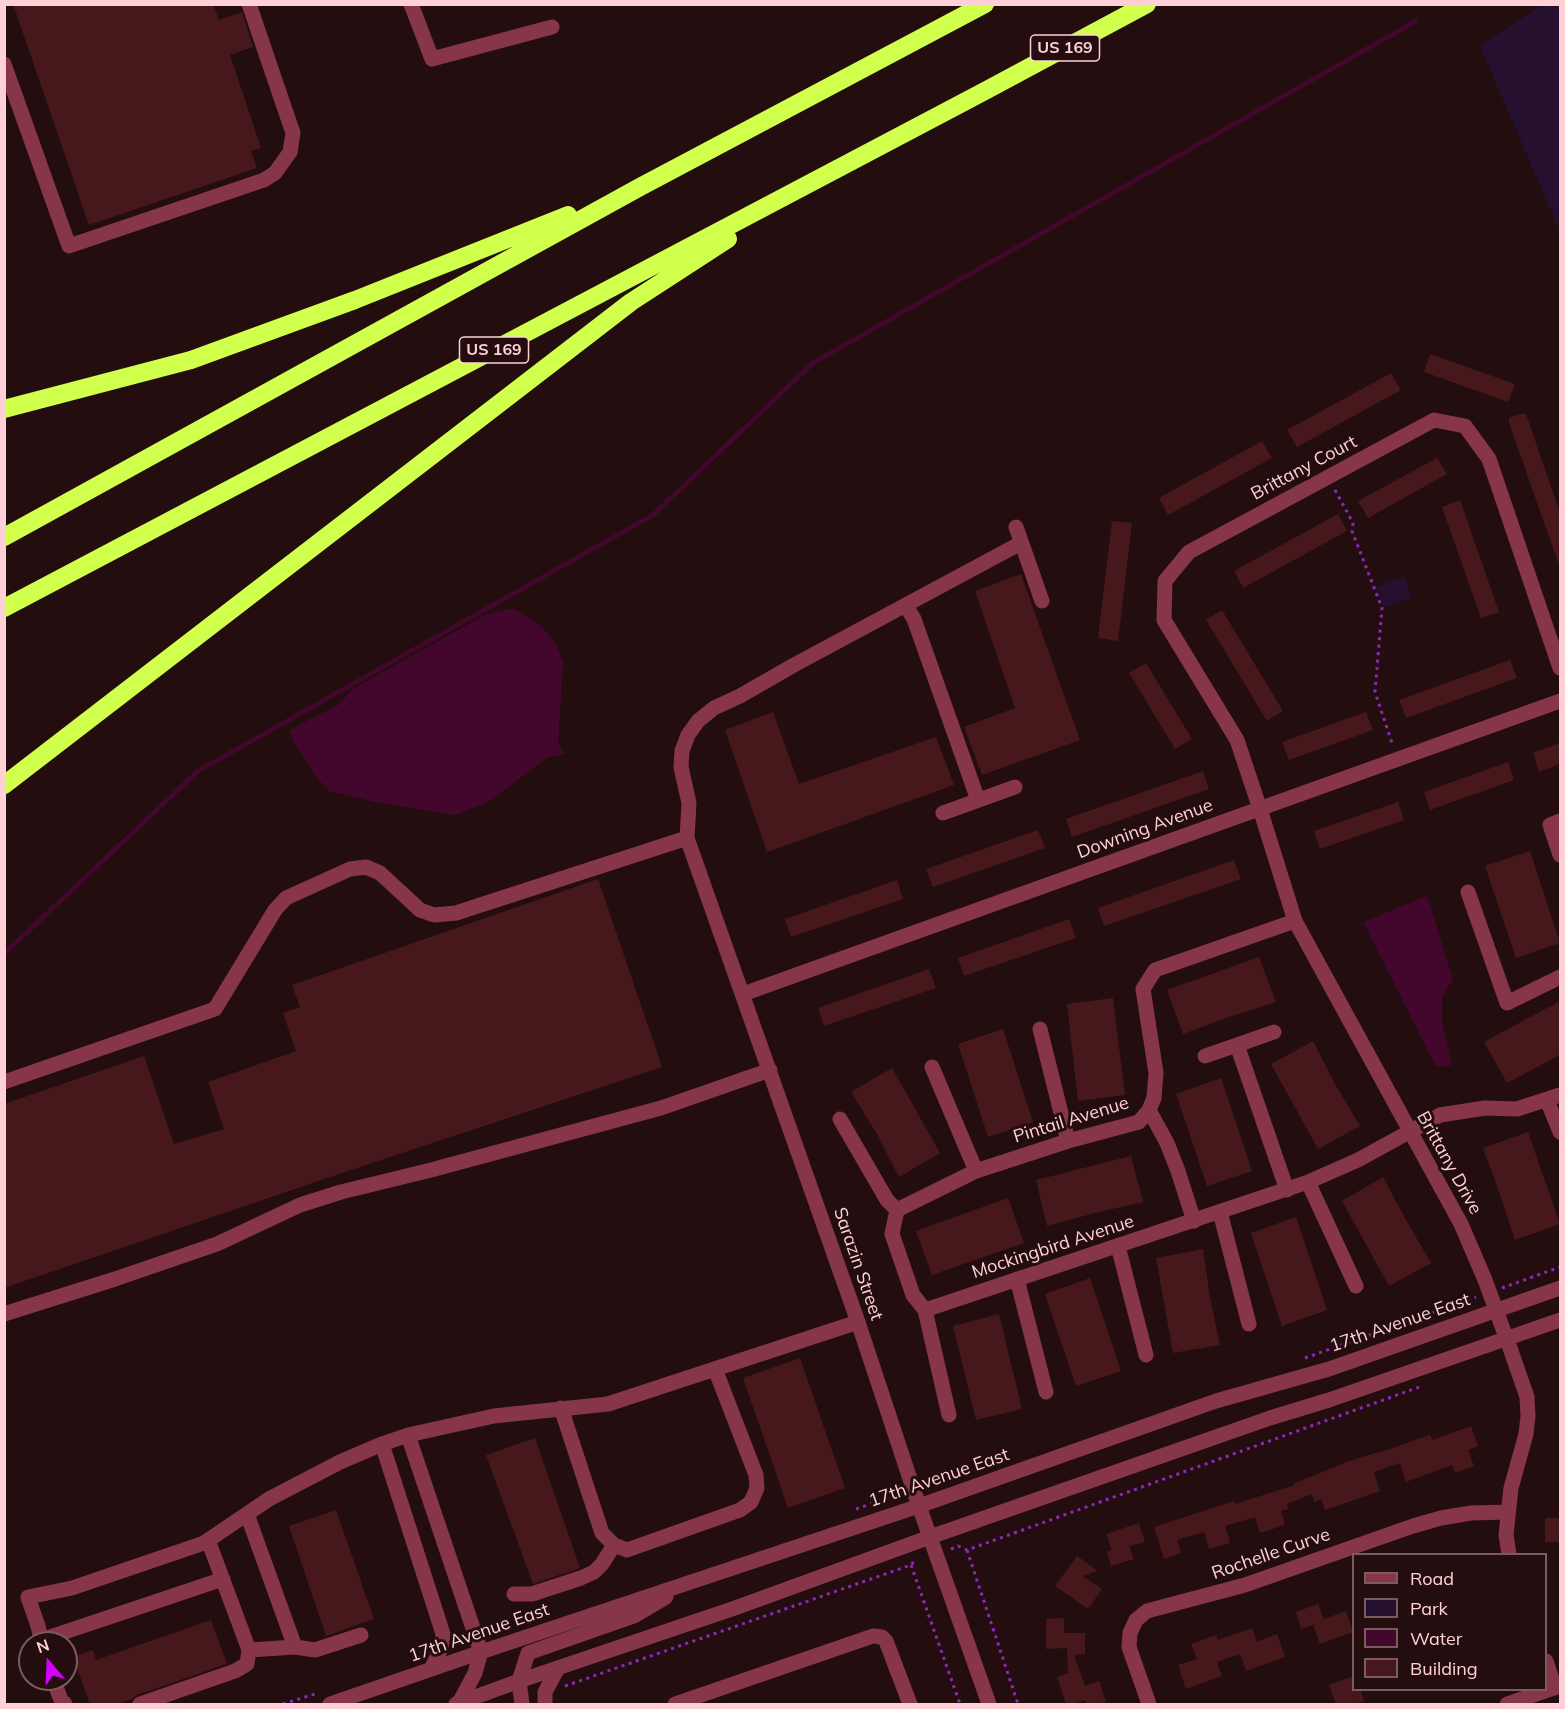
<!DOCTYPE html>
<html>
<head>
<meta charset="utf-8">
<style>
	body { margin:0 }
	#map { position:relative; width:1565px; height:1709px; overflow:hidden; background:#240d0f; font-family:Mulish,sans-serif }
	canvas { display:block }
	.frame { position:absolute; inset:0; border:6px solid #ffd1d7; pointer-events:none }
	.legend { position:absolute; left:1352px; top:1553px; width:195px; height:138px; box-sizing:border-box; background:#240d0f; border:2px solid #7c5b5f; margin:0; padding:8px 10px; list-style:none; font-size:18px; color:#ffd1d7 }
	.legend li { display:flex; align-items:center; gap:12px; height:30px }
	.legend b { width:30px; border:2px solid #7c5b5f }
	.north { position:absolute; left:18px; top:1631px; width:60px; height:60px; box-sizing:border-box; background:#240d0f; border:2px solid #7c5b5f; border-radius:50%; rotate:341deg; font-size:16px; font-weight:700; line-height:24px; text-align:center; color:#ffd1d7 }
	.north::after { content:''; display:block; margin:auto; width:21px; height:27px; background:#d400fc; clip-path:polygon(50% 0,100% 100%,50% 72%,0 100%) }
</style>
</head>
<body>
<div id="map">
<canvas width="1565" height="1709"></canvas>
<div class="frame"></div>
<ul class="legend">
<li><b style="height:8px;background:#863648"></b>Road</li>
<li><b style="height:16px;background:#26102f"></b>Park</li>
<li><b style="height:16px;background:#43072d"></b>Water</li>
<li><b style="height:16px;background:#46181b"></b>Building</li>
</ul>
<div class="north">N</div>
</div>
<script>
const g = document.querySelector('canvas').getContext('2d');
g.lineJoin = 'round';
function paint(path, color) {
  g.fillStyle = color;
  g.fill(path, 'evenodd');
}
function shape(rows) {
  const path = new Path2D();
  for (const r of rows) {
    path.moveTo(r[0], r[1]);
    for (let i = 2; i < r.length; i += 2) path.lineTo(r[i], r[i + 1]);
  }
  return path;
}
function strokePath(path, color, width, dash) {
  g.strokeStyle = color;
  g.lineWidth = width;
  g.lineCap = dash ? 'butt' : 'round';
  g.setLineDash(dash || []);
  g.stroke(path);
}
function drawText(font, color, halo, rows, align = 'center') {
  g.font = font + ' Mulish,sans-serif';
  g.lineWidth = 6;
  g.setLineDash([]);
  g.textBaseline = 'middle';
  g.strokeStyle = halo;
  g.fillStyle = color;
  for (const [text, x, y, turn = 0] of rows) {
    g.save();
    g.translate(x, y);
    g.rotate((+turn || 0) * Math.PI / 180);
    g.textAlign = isNaN(turn) ? turn : align;
    if (halo) g.strokeText(text, 0, 0);
    g.fillText(text, 0, 0);
    g.restore();
  }
}
const green = shape([
	[1542,5,1560,5,1560,232,1480,46],
	[1404,577,1412,597,1384,608,1376,587]
]);
const water = shape([
	[513,608,542,627,556,643,563,664,558,744,565,754,548,757,488,802,455,815,379,803,329,791,318,779,293,741,290,731,306,721,338,705,354,688,483,616],
	[1427,896,1453,979,1442,998,1442,1022,1452,1065,1436,1067,1363,922]
]);
const stream = shape([
	[4,954,198,771,653,515,813,363,1416,21]
]);
const building = shape([
	[13,4,213,4,219,20,242,12,253,47,230,55,261,148,251,151,257,168,89,225],
	[1430,354,1515,384,1508,402,1424,372],
	[1391,373,1401,390,1297,447,1287,430],
	[1521,414,1526,414,1560,513,1560,565,1559,565,1509,423,1509,418],
	[1262,441,1272,458,1168,515,1159,498],
	[1437,458,1447,474,1368,518,1358,501],
	[1460,500,1499,612,1481,618,1442,507],
	[1338,514,1347,531,1243,588,1234,571],
	[1112,521,1132,523,1118,641,1098,638],
	[1021,574,1080,740,982,775,964,727,1015,708,975,591],
	[1222,610,1283,711,1267,721,1206,620],
	[1510,660,1517,678,1406,718,1399,700],
	[1146,663,1192,739,1175,749,1129,673],
	[773,712,799,784,936,737,954,785,767,852,725,730],
	[1366,712,1373,730,1289,760,1282,742],
	[1560,743,1560,764,1539,772,1533,753],
	[1508,762,1514,780,1430,810,1424,792],
	[1203,771,1209,789,1072,837,1066,819],
	[1398,802,1404,820,1320,849,1314,831],
	[1038,830,1045,848,933,887,926,869],
	[1530,851,1560,943,1516,958,1485,866],
	[1234,860,1241,879,1104,926,1098,908],
	[598,879,662,1067,339,1174,4,1288,4,1104,144,1056,174,1144,224,1129,208,1082,296,1051,283,1013,300,1007,292,985],
	[897,880,903,899,791,937,785,919],
	[1069,919,1076,938,964,976,958,958],
	[1259,957,1276,1002,1229,1017,1183,1034,1167,990],
	[929,969,936,988,824,1026,818,1008],
	[1113,998,1125,1095,1078,1101,1067,1004],
	[1560,1001,1560,1055,1507,1083,1484,1042],
	[1003,1029,1033,1122,988,1137,958,1044],
	[1313,1041,1335,1084,1360,1126,1318,1149,1271,1064],
	[892,1068,940,1153,899,1177,877,1134,851,1092],
	[1221,1078,1252,1171,1207,1186,1176,1094],
	[1528,1132,1560,1224,1515,1240,1500,1194,1483,1148],
	[1131,1156,1143,1202,1095,1213,1047,1226,1036,1180],
	[1383,1177,1406,1220,1431,1263,1389,1286,1342,1201],
	[1008,1198,1024,1243,932,1275,916,1231],
	[1296,1217,1327,1310,1282,1326,1251,1233],
	[1203,1249,1210,1297,1220,1345,1173,1353,1156,1258],
	[1090,1278,1121,1371,1076,1386,1045,1294],
	[999,1314,1022,1409,976,1420,953,1326],
	[800,1358,845,1488,788,1508,743,1378],
	[1471,1426,1478,1446,1468,1450,1474,1466,1455,1473,1452,1465,1406,1482,1400,1463,1374,1472,1380,1491,1325,1510,1321,1499,1314,1502,1312,1494,1287,1504,1288,1509,1281,1511,1285,1525,1260,1533,1255,1517,1225,1526,1230,1543,1209,1549,1204,1532,1177,1540,1181,1553,1164,1559,1154,1527,1234,1501,1235,1504,1295,1485,1295,1483,1347,1462,1378,1452,1378,1453,1430,1435,1432,1440],
	[535,1438,580,1568,533,1584,486,1455],
	[336,1510,374,1619,326,1636,289,1526],
	[1545,1518,1560,1518,1560,1542,1545,1542],
	[1139,1523,1145,1542,1129,1546,1134,1559,1111,1566,1107,1552,1112,1550,1106,1534],
	[1077,1556,1098,1571,1082,1576,1102,1589,1088,1609,1055,1586],
	[1318,1604,1324,1619,1346,1611,1353,1632,1320,1644,1313,1625,1301,1629,1296,1612],
	[1064,1618,1064,1633,1085,1633,1085,1654,1074,1655,1085,1686,1099,1681,1106,1702,1098,1704,1087,1704,1085,1700,1072,1704,1066,1704,1057,1677,1068,1673,1067,1648,1046,1649,1046,1619],
	[211,1620,227,1664,137,1695,132,1699,117,1704,90,1704,73,1657,93,1650,96,1660],
	[1252,1628,1257,1642,1277,1634,1285,1657,1246,1671,1240,1654,1217,1662,1222,1676,1186,1689,1178,1665,1197,1659,1191,1644,1216,1635,1218,1640],
	[1353,1676,1353,1689,1360,1689,1364,1701,1355,1704,1336,1704,1329,1685]
]);
const path = shape([
	[1335,490,1353,523,1352,531,1382,608,1375,692,1393,746],
	[1502,1288,1560,1267],
	[1305,1358,1476,1297],
	[926,1484,940,1481],
	[856,1509,900,1494],
	[951,1549,958,1546,967,1550,1422,1386],
	[967,1550,1018,1704],
	[911,1565,960,1704],
	[565,1686,911,1565,916,1559],
	[283,1704,318,1693]
]);
const minor = shape([
	[411,4,432,59,552,27],
	[4,64,69,246,264,180,275,173,290,152,293,133,249,4],
	[1016,527,1042,601],
	[906,606,914,619,978,800],
	[943,813,1015,787],
	[1560,821,1550,825,1560,855],
	[1468,892,1507,1003,1560,977],
	[743,994,1560,701],
	[1040,1029,1068,1141],
	[1237,1045,1274,1032],
	[1205,1056,1237,1045,1287,1190],
	[932,1067,976,1171],
	[4,1082,215,1009,275,910,286,898,350,869,366,867,380,873,420,910,434,915,456,913,687,838],
	[1547,1100,1560,1132],
	[1149,1110,1167,1143,1178,1171,1194,1221],
	[840,1119,887,1200,897,1210],
	[1308,1182,1356,1286],
	[897,1210,976,1171,1068,1141,1139,1122,1149,1110,1154,1098,1156,1073,1143,989,1155,970,1295,921],
	[897,1210,892,1234,913,1295,925,1310,949,1415],
	[1220,1212,1249,1324],
	[1118,1246,1146,1355],
	[1017,1279,1046,1392],
	[925,1310,1308,1182,1358,1160,1440,1115,1485,1108,1517,1109,1560,1095],
	[4,1314,115,1279,217,1244,300,1205,341,1192,431,1170,661,1108,770,1070],
	[561,1408,602,1533,614,1545,627,1550,740,1510,751,1502,757,1488,756,1475,715,1369],
	[408,1435,481,1652,475,1673,459,1703],
	[382,1444,443,1634,441,1649,431,1669],
	[247,1514,295,1647,249,1650],
	[1509,1554,1506,1535,1511,1488,1526,1434,1528,1416,1527,1397,1510,1348,1485,1280,1461,1224,1295,921,1260,809,1237,740,1164,620,1165,581,1189,552,1434,420,1465,426,1489,459,1560,668],
	[514,1594,532,1594,581,1578,594,1572,602,1564,614,1545],
	[41,1640,223,1579],
	[42,1643,38,1626,28,1597,72,1588,204,1543,269,1499,340,1462,382,1444,408,1435,494,1416,608,1404,858,1322],
	[295,1647,315,1650,361,1635],
	[1546,1661,1555,1688],
	[53,1679,61,1700,65,1704],
	[140,1704,235,1671,247,1664,249,1650,208,1540],
	[330,1704,481,1652,919,1506,1216,1401,1329,1369,1560,1288],
	[456,1704,519,1681,735,1608,930,1537,1270,1418,1329,1400,1560,1320],
	[522,1704,519,1681,528,1653,634,1616,666,1597],
	[545,1704,545,1692,558,1668],
	[675,1704,873,1636,882,1637,886,1641,910,1704],
	[989,1704,919,1506,858,1322,687,838,689,803,681,767,682,751,688,735,698,721,714,708,740,696,794,665,1021,543],
	[1149,1704,1129,1647,1130,1633,1136,1620,1147,1611,1245,1585,1413,1526,1441,1518,1471,1513,1507,1512],
	[1507,1704,1560,1686]
]);
const highway = shape([
	[4,409,191,360,355,300,568,215],
	[4,537,640,187,985,4],
	[4,608,983,92,1147,4],
	[4,785,631,302,728,239]
]);
const shields = [
	[1065,48,69],
	[494,350,69]
];
const shieldNames = [
	["US 169",1065,48],
	["US 169",494,350]
];
const streetNames = [
	["Brittany Court",1304,468,-28],
	["Downing Avenue",1145,829,-20],
	["Pintail Avenue",1071,1120,-17],
	["Brittany Drive",1449,1163,61],
	["Mockingbird Avenue",1053,1247,-18],
	["Sarazin Street",858,1264,71],
	["17th Avenue East",1400,1323,-19],
	["17th Avenue East",939,1478,-19],
	["Rochelle Curve",1271,1554,-19],
	["17th Avenue East",479,1633,-19]
];
paint(green, '#26102f');
paint(water, '#43072d');
strokePath(stream, '#43072d', 4.5);
paint(building, '#46181b');
strokePath(path, '#8c29bb', 3, [3, 4.5]);
strokePath(minor, '#863648', 15);
strokePath(highway, '#d0ff4c', 18);
for (const [x, y, w] of shields) {
  const box = new Path2D();
  box.roundRect(x - w / 2, y - 13, w, 26, 4.5);
  g.fillStyle = '#240d0f';
  g.fill(box);
  strokePath(box, '#ffd1d7', 1.5);
}
drawText('bold 16px', '#ffd1d7', null, shieldNames);
drawText('18px', '#ffd1d7', '#240d0f', streetNames);
</script>
</body>
</html>
